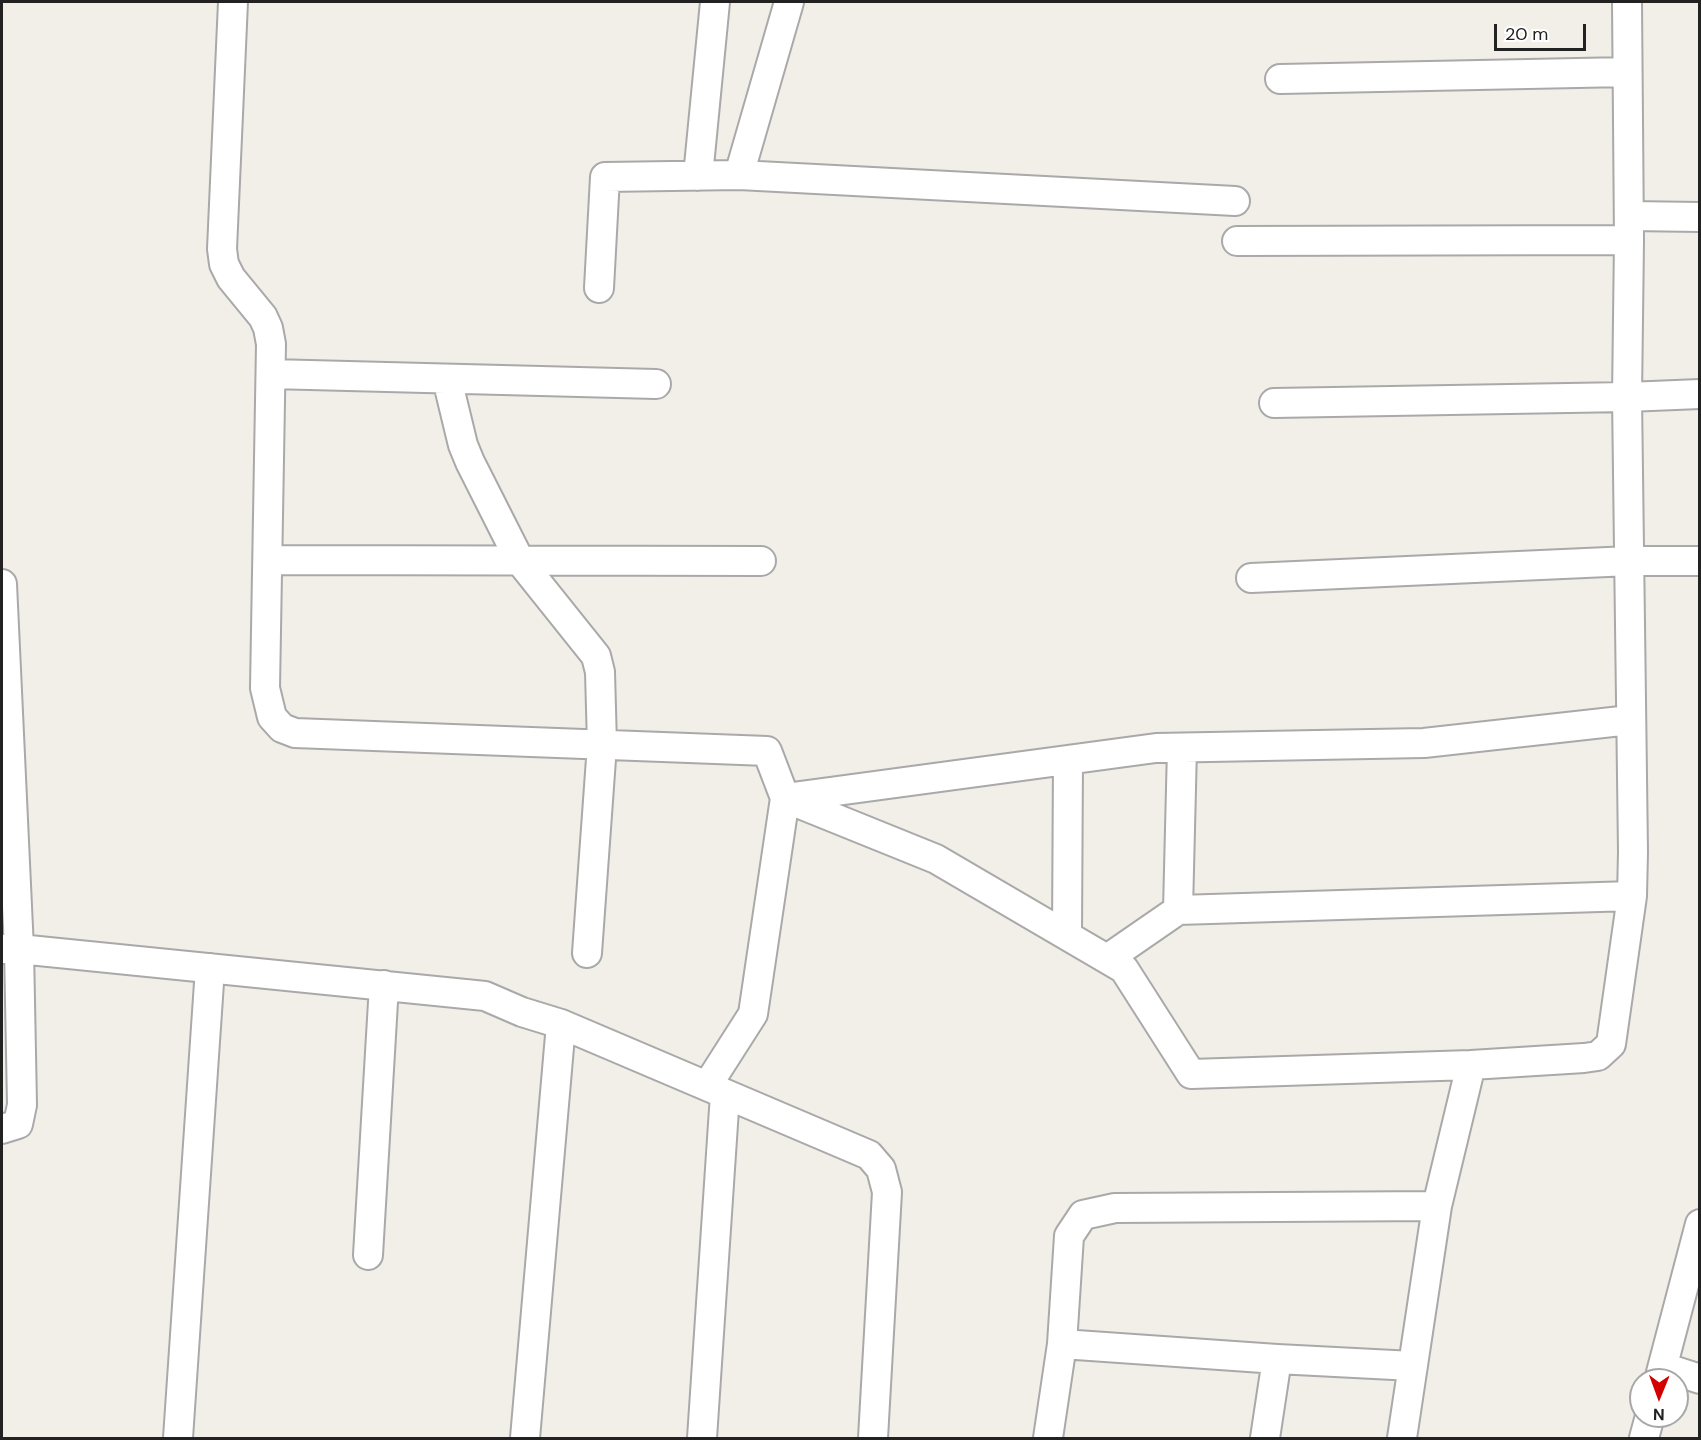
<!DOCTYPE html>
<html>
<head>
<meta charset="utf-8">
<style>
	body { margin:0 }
	#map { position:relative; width:1701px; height:1440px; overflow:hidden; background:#f2efe9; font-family:"DM Sans",sans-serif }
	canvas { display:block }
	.frame { position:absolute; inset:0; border:3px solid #222; pointer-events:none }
	.north { position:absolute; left:1629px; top:1368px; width:60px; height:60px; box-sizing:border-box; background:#fff; border:2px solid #a7a7a7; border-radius:50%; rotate:181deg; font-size:16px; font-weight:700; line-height:24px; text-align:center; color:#222 }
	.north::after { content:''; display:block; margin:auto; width:21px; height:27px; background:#d40000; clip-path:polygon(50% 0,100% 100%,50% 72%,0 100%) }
	.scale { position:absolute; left:1494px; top:24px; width:92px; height:27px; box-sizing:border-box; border:3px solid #222; border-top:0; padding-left:8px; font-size:18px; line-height:21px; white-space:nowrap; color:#222; -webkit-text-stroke:4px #fff; paint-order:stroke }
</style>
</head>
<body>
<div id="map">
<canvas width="1701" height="1440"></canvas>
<div class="frame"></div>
<div class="north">N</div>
<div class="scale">20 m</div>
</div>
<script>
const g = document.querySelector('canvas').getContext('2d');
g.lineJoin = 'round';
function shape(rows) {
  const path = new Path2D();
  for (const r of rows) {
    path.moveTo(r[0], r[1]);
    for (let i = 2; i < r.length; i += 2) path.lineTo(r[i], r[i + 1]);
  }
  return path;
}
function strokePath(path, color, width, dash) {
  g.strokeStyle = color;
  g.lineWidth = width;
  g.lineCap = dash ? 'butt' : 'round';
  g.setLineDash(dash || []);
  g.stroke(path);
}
const minor = shape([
	[233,2,222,249,224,264,231,278,263,317,268,328,271,344,265,688,272,717,282,728,295,733,767,751,785,798,936,859,1124,969,1191,1074,1471,1065],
	[789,2,739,175,1235,201],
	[1280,79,1627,72],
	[698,176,715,2],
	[1629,216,1700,217],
	[1237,241,1629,240],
	[599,288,605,177,739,175],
	[271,374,656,384],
	[447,379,463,445,470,462,520,561,596,656,600,672,602,745,587,953],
	[1274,403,1627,397,1700,394],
	[268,560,761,561],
	[1251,578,1630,561,1700,561],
	[2,584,19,949,22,1105,18,1124,2,1129],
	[1178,910,1182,748],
	[1067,935,1068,760],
	[2,949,19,949,485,996,522,1012,561,1024,869,1155,881,1169,887,1192,873,1438],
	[1107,959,1178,910,1632,896],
	[707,1086,753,1014,785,798,1156,748,1424,743,1630,720],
	[368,1255,384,985],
	[1062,1344,1277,1359,1413,1366],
	[1663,1367,1700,1379],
	[1659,1380,1700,1224],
	[178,1438,210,968],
	[525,1438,561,1024],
	[702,1438,725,1094],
	[1048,1438,1062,1344,1069,1236,1083,1215,1115,1208,1437,1206],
	[1265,1438,1277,1359],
	[1402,1438,1437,1206,1471,1065,1584,1058,1598,1056,1611,1044,1632,896,1633,852,1627,397,1629,240,1627,2],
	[1644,1438,1650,1416]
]);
strokePath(minor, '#a9a9a9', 32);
strokePath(minor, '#fff', 28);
</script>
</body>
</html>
